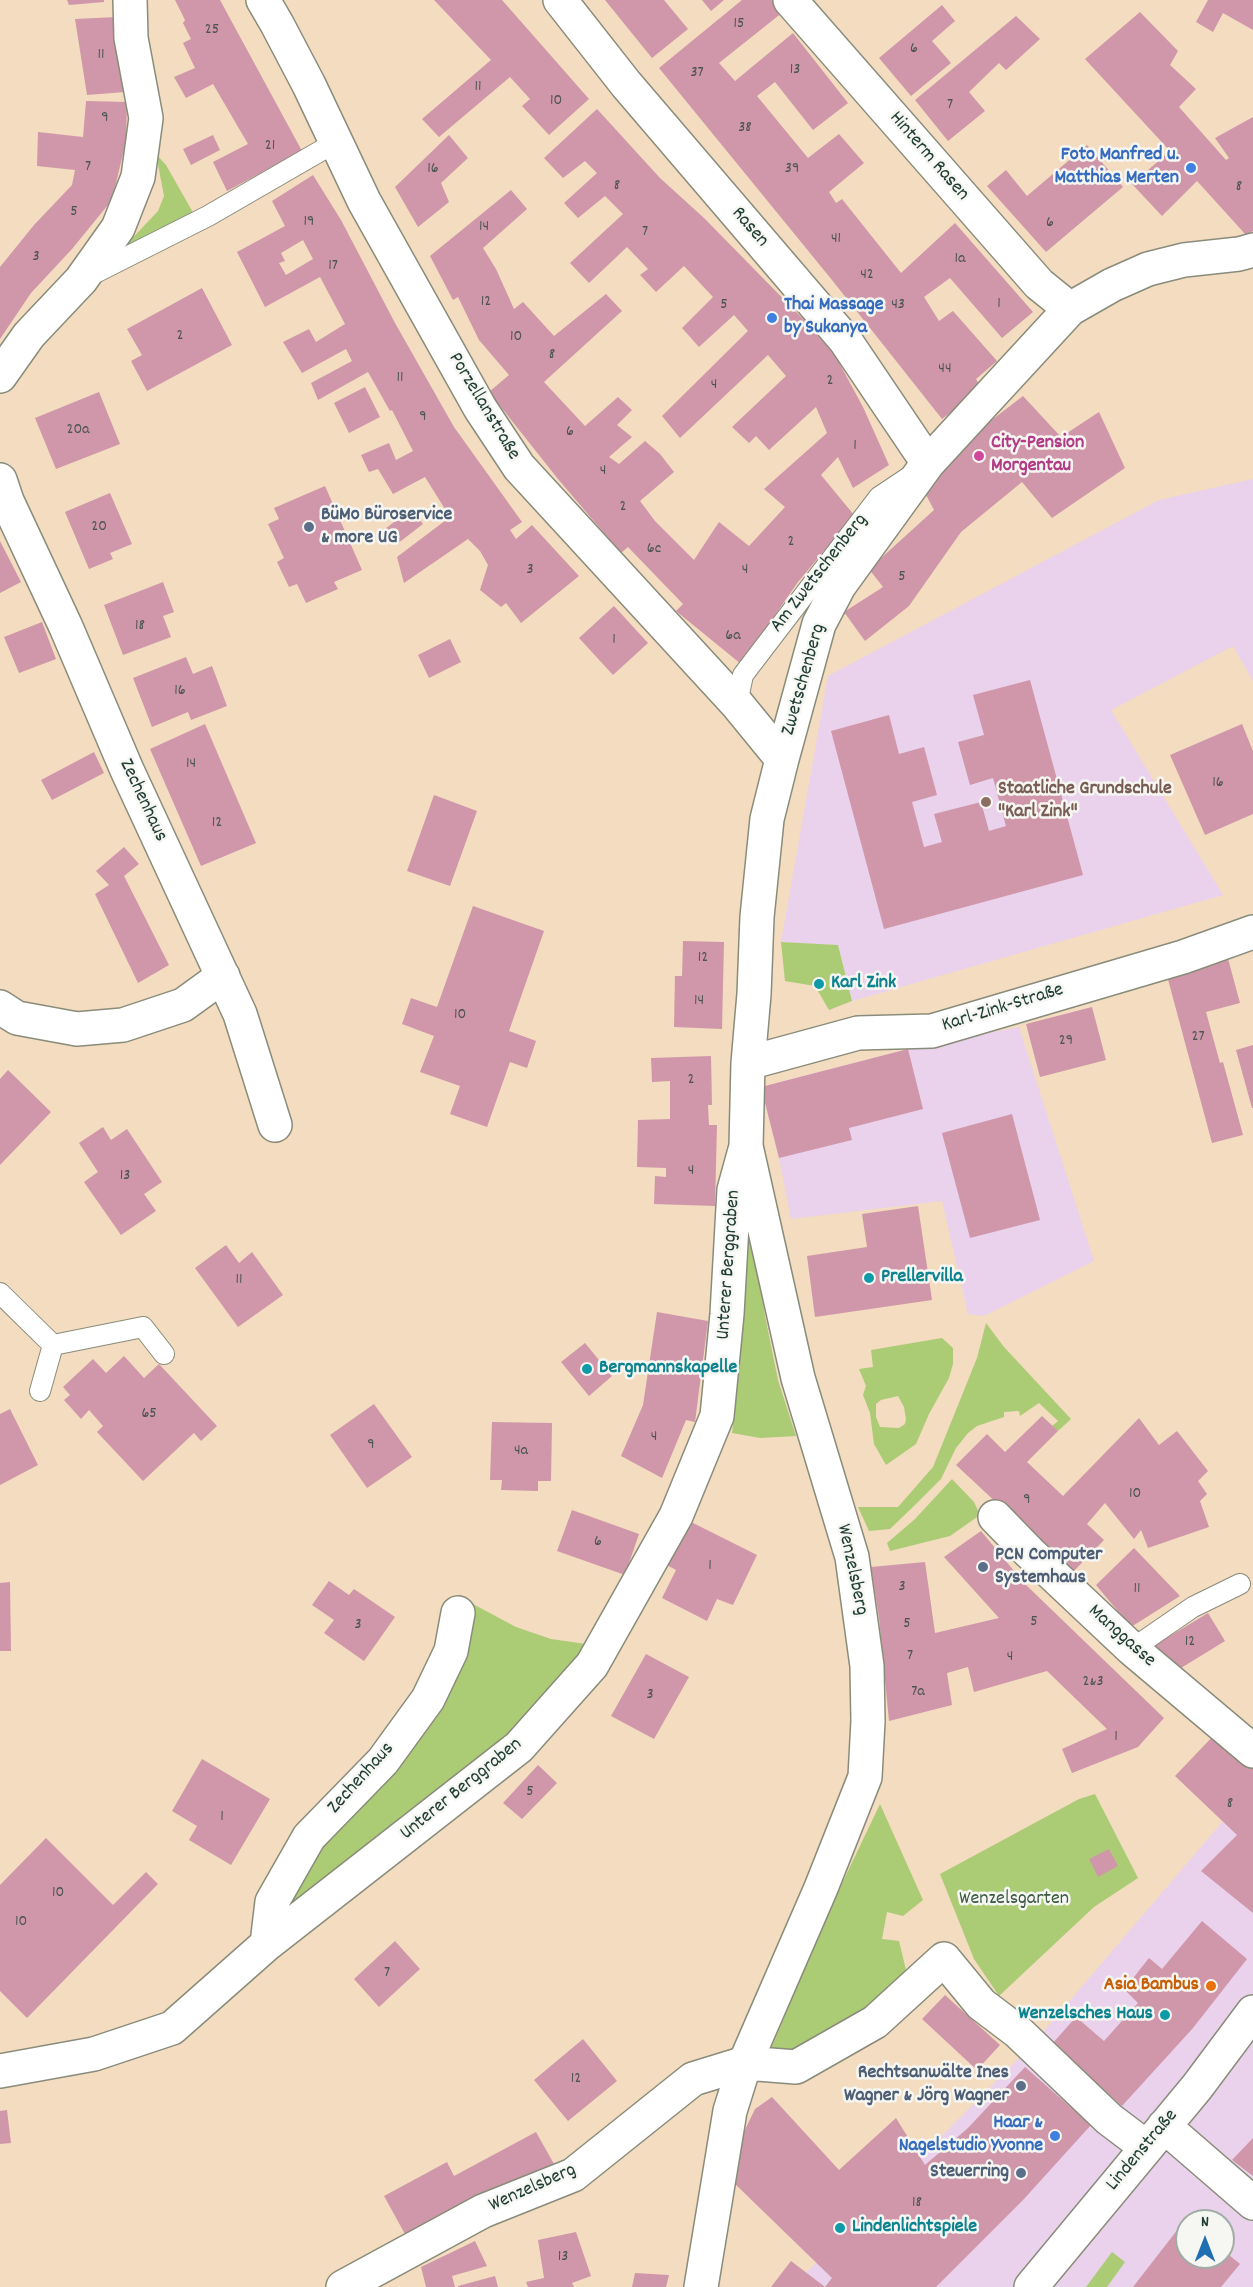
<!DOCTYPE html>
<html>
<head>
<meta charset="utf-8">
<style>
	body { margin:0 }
	#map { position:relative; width:1253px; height:2287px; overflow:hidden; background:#f3dcc0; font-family:Dekko,sans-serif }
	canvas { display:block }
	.north { position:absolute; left:1175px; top:2209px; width:60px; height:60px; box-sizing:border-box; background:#f6f6f2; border:2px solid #a0aca6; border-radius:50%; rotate:0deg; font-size:16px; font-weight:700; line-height:24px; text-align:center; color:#1f3d34 }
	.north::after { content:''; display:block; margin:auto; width:21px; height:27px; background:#1f6fb2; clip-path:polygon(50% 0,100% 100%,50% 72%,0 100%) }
</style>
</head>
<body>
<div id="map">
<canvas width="1253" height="2287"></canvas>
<div class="north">N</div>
</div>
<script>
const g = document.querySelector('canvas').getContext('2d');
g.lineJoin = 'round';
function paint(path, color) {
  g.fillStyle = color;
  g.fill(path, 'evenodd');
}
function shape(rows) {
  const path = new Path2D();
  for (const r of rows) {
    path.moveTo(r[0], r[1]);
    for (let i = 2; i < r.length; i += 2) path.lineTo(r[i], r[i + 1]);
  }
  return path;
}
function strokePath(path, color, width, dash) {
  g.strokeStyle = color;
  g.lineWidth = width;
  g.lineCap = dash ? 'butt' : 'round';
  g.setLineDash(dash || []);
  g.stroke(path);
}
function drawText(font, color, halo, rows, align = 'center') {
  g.font = font + ' Dekko,sans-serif';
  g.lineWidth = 5;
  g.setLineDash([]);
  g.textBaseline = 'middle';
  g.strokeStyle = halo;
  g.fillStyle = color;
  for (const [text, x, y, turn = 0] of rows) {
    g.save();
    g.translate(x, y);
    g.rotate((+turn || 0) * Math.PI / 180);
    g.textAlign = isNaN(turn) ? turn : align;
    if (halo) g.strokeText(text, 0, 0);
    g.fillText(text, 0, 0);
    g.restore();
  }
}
const built = shape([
	[1253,479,1253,681,1233,646,1111,710,1223,895,852,1001,837,945,781,942,828,676,1159,500],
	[1019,1027,1094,1261,984,1316,968,1314,942,1201,791,1219,779,1158,761,1087,908,1049],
	[1253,1786,1253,2287,792,2287,1032,2045],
	[1187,2221,1223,2221,1223,2257,1187,2257]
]);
const green = shape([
	[156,154,166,165,195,216,132,248,124,247,158,211,164,196],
	[781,942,838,945,852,1001,829,1010,815,986,785,981],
	[746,1195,765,1316,778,1380,796,1436,760,1438,732,1433,740,1364],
	[986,1323,1004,1347,1071,1419,1058,1431,1052,1426,1058,1421,1039,1403,1020,1416,1019,1411,1004,1412,1004,1417,977,1426,968,1433,956,1448,941,1479,916,1504,890,1529,869,1531,858,1507,898,1507,933,1467,977,1358],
	[942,1338,953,1348,953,1364,949,1378,929,1414,916,1444,886,1465,874,1444,870,1413,863,1395,866,1386,859,1369,873,1367,871,1350],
	[898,1396,904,1407,906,1419,905,1424,899,1428,880,1427,876,1417,876,1404,881,1400],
	[952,1479,974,1502,980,1515,950,1536,890,1551,887,1543,915,1519],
	[471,1603,516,1627,551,1639,586,1644,561,1683,506,1739,288,1914,288,1900,299,1878,352,1809,464,1620],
	[1095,1794,1138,1878,1094,1907,999,1996,974,1959,940,1874,1079,1799],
	[880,1804,923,1900,903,1916,887,1912,882,1939,899,1941,906,1970,866,2010,797,2053,770,2051,836,1896],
	[1112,2252,1125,2262,1107,2287,1086,2287]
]);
const building = shape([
	[67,0,104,0,104,2,69,5],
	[175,0,220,0,302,151,227,191,213,162,248,144,213,84,186,98,174,77,195,68,183,43,191,39,183,23,185,20],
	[434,0,502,0,589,99,549,135,522,106,530,99,510,77,439,137,422,119,491,60],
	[605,0,664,0,688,29,652,58],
	[702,0,724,0,711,11],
	[742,0,773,0,783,12,719,63,735,81,793,33,848,103,813,130,775,82,757,96,808,158,839,134,864,163,829,192,836,203,842,199,901,273,955,223,1033,312,1002,338,950,278,924,297,939,321,953,311,997,361,976,379,982,389,942,419,832,280,659,68],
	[1208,0,1253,0,1253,30,1223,13,1213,32,1196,22],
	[942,5,955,21,932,41,951,63,911,96,879,58],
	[1140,12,1178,51,1170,65,1196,89,1179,107,1226,160,1229,158,1215,138,1253,117,1253,231,1246,235,1197,181,1162,216,1132,184,1170,151,1085,59],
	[1016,16,1040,39,1006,70,999,63,969,92,985,111,948,141,915,100],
	[117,17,125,92,87,95,75,19],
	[86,101,127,102,126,141,112,200,72,249,31,293,0,339,0,267,34,225,72,185,75,170,37,166,38,132,83,137],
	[597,109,660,178,704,218,805,321,836,357,863,407,889,465,853,488,838,457,821,475,854,515,798,582,741,664,676,611,683,604,628,547,621,553,558,479,489,392,509,375,479,340,458,297,453,300,430,256,511,190,527,209,483,248,496,269,514,309,523,302,554,336,606,294,622,311,544,382,585,426,618,397,632,410,617,425,632,437,609,457,619,464,645,441,660,454,674,472,640,501,655,521,694,560,719,522,749,546,785,507,764,489,827,433,816,407,769,450,756,436,749,443,732,427,786,376,768,355,680,438,662,416,748,331,734,315,699,347,682,328,713,297,684,266,656,292,640,275,648,269,627,247,589,283,570,263,623,214,605,196,578,218,564,203,597,173,585,161,563,178,544,158],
	[213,135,220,150,191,165,183,149],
	[449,135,468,158,441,183,449,202,418,227,395,187],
	[1087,145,1123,187,1046,252,987,186,1006,170,1027,196],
	[313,175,341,220,395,323,454,427,522,522,510,530,516,539,532,525,579,576,521,623,506,603,501,607,480,590,488,565,480,551,468,539,404,583,397,557,450,517,425,477,393,494,378,469,369,472,361,455,389,443,396,460,413,451,392,410,390,411,368,372,318,400,311,383,352,361,346,349,302,373,283,342,309,329,316,342,345,324,320,277,265,307,237,252,285,226,272,201],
	[303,240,313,259,286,275,279,263,285,261,281,253],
	[202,288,232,345,147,391,131,361,142,355,127,329],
	[365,387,380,417,349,433,334,403],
	[99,392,120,444,56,469,35,418],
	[1023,396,1061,437,1099,412,1125,468,1052,518,1022,482,961,532,909,606,865,641,844,612,883,587,869,569,934,510,924,491,980,429],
	[325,486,362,570,334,582,338,589,306,603,297,584,289,587,277,562,284,558,268,524,279,519,274,508],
	[110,493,132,544,110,553,113,559,89,569,65,512],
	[411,509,423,524,397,544,385,529],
	[0,541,21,582,0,593],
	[163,582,174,612,163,616,171,637,123,655,104,605],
	[614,606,648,643,613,675,579,638],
	[42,622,56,659,19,673,4,637],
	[450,639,461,662,429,678,418,655],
	[186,657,193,674,212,666,227,706,191,720,188,712,152,727,133,678],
	[1030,680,1083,875,884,929,831,731,889,715,899,754,924,747,937,795,912,802,924,847,942,842,934,814,981,802,989,831,1006,826,993,778,970,785,958,742,984,735,973,695],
	[205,724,256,843,201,866,150,749],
	[1242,724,1253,751,1253,814,1205,835,1170,755],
	[94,752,104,773,52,800,41,780],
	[434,795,477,811,450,886,407,871],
	[124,847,139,864,124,876,169,965,138,983,95,894,109,885,96,871],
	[473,906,544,931,509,1031,536,1041,527,1068,510,1062,487,1127,450,1114,460,1086,420,1072,434,1036,402,1024,411,998,437,1007],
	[683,941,724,942,722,1029,674,1027,675,976,682,976],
	[1227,955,1240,1003,1206,1012,1220,1063,1223,1062,1243,1135,1212,1143,1166,972],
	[1092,1007,1106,1060,1040,1077,1026,1024],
	[1253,1045,1253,1108,1252,1108,1236,1050],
	[908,1049,923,1109,849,1128,852,1140,779,1158,761,1087],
	[711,1056,712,1105,708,1105,709,1125,717,1125,715,1206,654,1204,655,1176,666,1177,666,1168,637,1167,638,1120,670,1119,670,1081,652,1082,651,1058],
	[8,1070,51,1112,0,1165,0,1079],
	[1012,1114,1040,1220,970,1238,942,1133],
	[103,1127,111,1140,127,1129,162,1182,144,1194,156,1211,121,1235,84,1182,98,1172,79,1143],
	[918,1206,932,1300,815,1317,807,1256,867,1247,862,1214],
	[226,1245,239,1263,252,1252,283,1295,238,1327,195,1268],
	[657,1312,708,1321,695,1422,686,1420,662,1478,621,1456,643,1405],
	[585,1343,612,1376,589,1396,561,1362],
	[124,1356,144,1378,159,1364,217,1426,201,1441,194,1433,143,1481,97,1432,103,1426,89,1410,81,1419,64,1400,70,1395,63,1387,93,1359,106,1373],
	[374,1404,412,1457,367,1488,330,1435],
	[10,1409,38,1465,0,1485,0,1414],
	[1042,1416,1058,1431,1027,1462,1063,1496,1139,1418,1159,1445,1177,1431,1208,1471,1198,1481,1207,1494,1200,1501,1209,1527,1148,1548,1141,1530,1134,1539,1105,1503,1087,1524,1104,1540,1072,1573,956,1465,987,1434,1005,1452],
	[492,1422,552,1423,551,1481,538,1481,538,1491,501,1490,502,1480,490,1480],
	[572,1510,639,1534,625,1575,557,1551],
	[687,1520,757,1555,733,1605,717,1599,707,1621,662,1598,676,1570,663,1563],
	[981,1531,1024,1583,1164,1718,1138,1747,1072,1773,1062,1749,1107,1729,1047,1671,974,1692,968,1667,947,1673,952,1705,889,1721,879,1618,871,1567,925,1562,935,1633,999,1618,944,1557],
	[1134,1548,1180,1596,1131,1627,1096,1585],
	[329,1581,349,1595,354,1589,395,1617,364,1661,324,1633,334,1620,312,1605],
	[10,1582,11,1651,0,1651,0,1583],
	[1208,1613,1225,1641,1181,1668,1155,1645],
	[646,1654,689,1677,654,1739,611,1716],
	[1216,1733,1253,1768,1253,1913,1201,1871,1237,1835,1175,1776],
	[202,1759,270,1799,231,1865,189,1840,197,1826,172,1811],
	[538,1765,557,1783,522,1819,503,1803],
	[46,1838,113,1905,146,1872,158,1884,27,2018,0,1991,0,1885],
	[1109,1849,1118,1866,1098,1877,1089,1859],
	[1202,1921,1247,1959,1193,2028,1122,2106,1052,2044,1076,2017,1104,2041,1138,2003,1124,1989,1134,1977,1149,1958,1162,1969],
	[395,1941,420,1969,379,2007,354,1979],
	[945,1995,1000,2045,977,2070,922,2019],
	[583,2039,617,2081,568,2121,534,2080],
	[1025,2067,1091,2125,1023,2200,936,2287,771,2287,791,2261,825,2287,832,2278,732,2181,739,2142,755,2109,772,2097,839,2170,896,2118,925,2165,968,2128],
	[7,2110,11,2143,0,2144,0,2111],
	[536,2132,554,2164,467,2211,462,2203,405,2234,384,2196,447,2162,454,2176],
	[1253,2138,1253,2176,1232,2160],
	[1185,2220,1187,2221,1187,2257,1223,2257,1223,2250,1240,2264,1221,2287,1133,2287],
	[576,2232,591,2276,572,2283,574,2287,528,2287,526,2282,544,2278,538,2240],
	[475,2241,487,2266,452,2276,455,2287,426,2287,421,2267],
	[635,2273,669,2275,666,2287,632,2287],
	[495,2276,498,2287,458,2287,458,2286]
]);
const service = shape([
	[89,276,208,216,336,142],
	[737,704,743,675,879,497,909,477],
	[0,1293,53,1345,143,1327,164,1354],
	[40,1391,53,1345],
	[1132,1649,1193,1607,1240,1584]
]);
const minor = shape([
	[263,0,277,24,309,85,364,201,480,408,519,467,737,704,782,759],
	[560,0,626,84,845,340,928,463],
	[790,0,1039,284,1070,309],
	[0,376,29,335,81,280,118,228,138,177,146,118,131,38,130,0],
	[0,480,7,501,66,627,127,770,240,1014,275,1125],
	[0,1007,17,1018,77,1029,123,1025,183,1005,223,976],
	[748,1063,858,1033,932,1031,1183,957,1253,932],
	[995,1517,1030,1553,1132,1649,1253,1751],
	[267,1944,272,1902,309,1837,383,1761,428,1699,451,1651,458,1613],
	[0,2071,94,2054,172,2028,267,1944,519,1747,592,1665,676,1516,717,1416,727,1314,734,1190,745,1150],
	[1164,2126,1253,2203],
	[343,2287,483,2211,573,2175,693,2079,745,2063,796,2067,875,2022,944,1959,981,2004,1018,2032,1109,2119,1146,2147],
	[701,2287,730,2111,745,2063,821,1888,865,1777,868,1721,867,1666,852,1557,798,1378,746,1146,748,1063,754,994,757,917,767,819,782,759,819,624,839,586,928,463,1070,309,1112,285,1148,269,1184,260,1239,254,1253,250],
	[1031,2287,1197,2087,1253,2012]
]);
const markers = [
	[1191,168,6,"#3f7fe0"],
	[772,318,6,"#3f7fe0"],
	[979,456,6,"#d1479c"],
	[309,527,6,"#5c6f8a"],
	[986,802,6,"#8d6e63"],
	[819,984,6,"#0f9aa8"],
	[869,1278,6,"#0f9aa8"],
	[587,1369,6,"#0f9aa8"],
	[983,1567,6,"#5c6f8a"],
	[1211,1986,6,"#e8710a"],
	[1165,2015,6,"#0f9aa8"],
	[1021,2086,6,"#5c6f8a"],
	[1055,2136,6,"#3f7fe0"],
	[1021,2173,6,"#5c6f8a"],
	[840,2228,6,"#0f9aa8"]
];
const numberNames = [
	["15",739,25],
	["25",212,31],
	["6",914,50],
	["11",101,56],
	["13",795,71],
	["37",697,74],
	["11",478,88],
	["10",556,102],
	["7",950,106],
	["9",105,119],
	["38",745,129],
	["21",270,147],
	["7",88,168],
	["16",433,170],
	["39",792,170],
	["8",617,187],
	["8",1239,188],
	["5",74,213],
	["19",309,223],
	["6",1050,224],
	["14",484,228],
	["7",645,233],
	["41",836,240],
	["3",36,258],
	["1a",960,260],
	["17",333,267],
	["42",867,276],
	["12",486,303],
	["1",999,305],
	["5",724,306],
	["43",898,306],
	["2",180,337],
	["10",516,338],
	["8",552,356],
	["44",945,370],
	["11",400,379],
	["2",830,382],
	["4",714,386],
	["9",423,418],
	["20a",78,431],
	["6",570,433],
	["1",855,447],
	["4",603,472],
	["2",623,508],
	["20",99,528],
	["2",791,543],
	["6c",654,550],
	["3",530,571],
	["4",745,571],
	["5",902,578],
	["18",140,627],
	["6a",733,637],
	["1",614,641],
	["16",180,692],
	["14",191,765],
	["16",1218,784],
	["12",217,824],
	["12",703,959],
	["14",699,1002],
	["10",460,1016],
	["27",1198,1038],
	["29",1066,1042],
	["2",691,1081],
	["4",691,1172],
	["13",125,1177],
	["11",239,1281],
	["65",149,1415],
	["4",654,1438],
	["9",371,1446],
	["4a",521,1452],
	["10",1135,1495],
	["9",1027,1501],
	["6",598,1543],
	["1",710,1567],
	["3",902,1588],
	["11",1137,1590],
	["5",1034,1623],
	["5",907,1625],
	["3",358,1626],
	["12",1190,1643],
	["7",910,1657],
	["4",1010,1658],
	["2&3",1093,1683],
	["7a",918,1693],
	["3",650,1696],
	["1",1116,1738],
	["5",530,1793],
	["8",1230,1805],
	["1",222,1818],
	["10",58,1894],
	["10",21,1923],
	["7",387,1974],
	["12",576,2080],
	["18",917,2204],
	["13",563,2258]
];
const shopNames = [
	["Foto Manfred u.",1179,156],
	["Matthias Merten",1179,179],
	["Thai Massage",784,306,"left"],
	["by Sukanya",784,329,"left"],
	["Haar &",1043,2124],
	["Nagelstudio Yvonne",1043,2147]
];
const streetNames = [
	["Hinterm Rasen",928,157,49],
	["Rasen",749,228,49],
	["Porzellanstraße",483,407,59],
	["Am Zwetschenberg",820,574,-52],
	["Zwetschenberg",805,680,-74],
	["Zechenhaus",142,801,65],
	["Karl-Zink-Straße",1003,1009,-17],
	["Unterer Berggraben",730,1265,-86],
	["Wenzelsberg",851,1570,78],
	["Manggasse",1121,1637,42],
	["Zechenhaus",362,1779,-48],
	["Unterer Berggraben",462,1790,-39],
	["Lindenstraße",1143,2151,-50],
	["Wenzelsberg",533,2189,-24]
];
const hotelNames = [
	["City-Pension",991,444],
	["Morgentau",991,467]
];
const serviceNames = [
	["BüMo Büroservice",321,516],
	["& more UG",321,539],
	["PCN Computer",995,1556],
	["Systemhaus",995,1579],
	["Rechtsanwälte Ines",1009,2074,"right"],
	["Wagner & Jörg Wagner",1009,2097,"right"],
	["Steuerring",1009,2173,"right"]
];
const educationNames = [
	["Staatliche Grundschule",998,790],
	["\"Karl Zink\"",998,813]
];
const cultureNames = [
	["Karl Zink",831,984],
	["Prellervilla",881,1278],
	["Bergmannskapelle",599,1369],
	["Wenzelsches Haus",1153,2015,"right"],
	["Lindenlichtspiele",852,2228]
];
const parkNames = [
	["Wenzelsgarten",1014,1900]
];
const foodNames = [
	["Asia Bambus",1199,1986]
];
paint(built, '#ead1ec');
paint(green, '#abcc75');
paint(building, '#cf97a9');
strokePath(service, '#898c7a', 22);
strokePath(minor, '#898c7a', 36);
strokePath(service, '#fff', 20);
strokePath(minor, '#fff', 33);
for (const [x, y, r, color] of markers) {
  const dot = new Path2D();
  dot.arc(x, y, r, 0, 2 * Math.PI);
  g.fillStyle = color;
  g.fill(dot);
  strokePath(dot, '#f6f6f2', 2);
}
drawText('16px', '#4b5451', null, numberNames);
drawText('bold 20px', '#366cbe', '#f6f6f2', shopNames, 'right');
drawText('20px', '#1f3d34', '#f6f6f2', streetNames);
drawText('bold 20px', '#b23c85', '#f6f6f2', hotelNames, 'left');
drawText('bold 20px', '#4e5e75', '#f6f6f2', serviceNames, 'left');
drawText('bold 20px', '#785e54', '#f6f6f2', educationNames, 'left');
drawText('bold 20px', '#0d838f', '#f6f6f2', cultureNames, 'left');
drawText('20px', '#3b5a41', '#f6f6f2', parkNames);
drawText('bold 20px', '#c56008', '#f6f6f2', foodNames, 'right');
</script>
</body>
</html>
